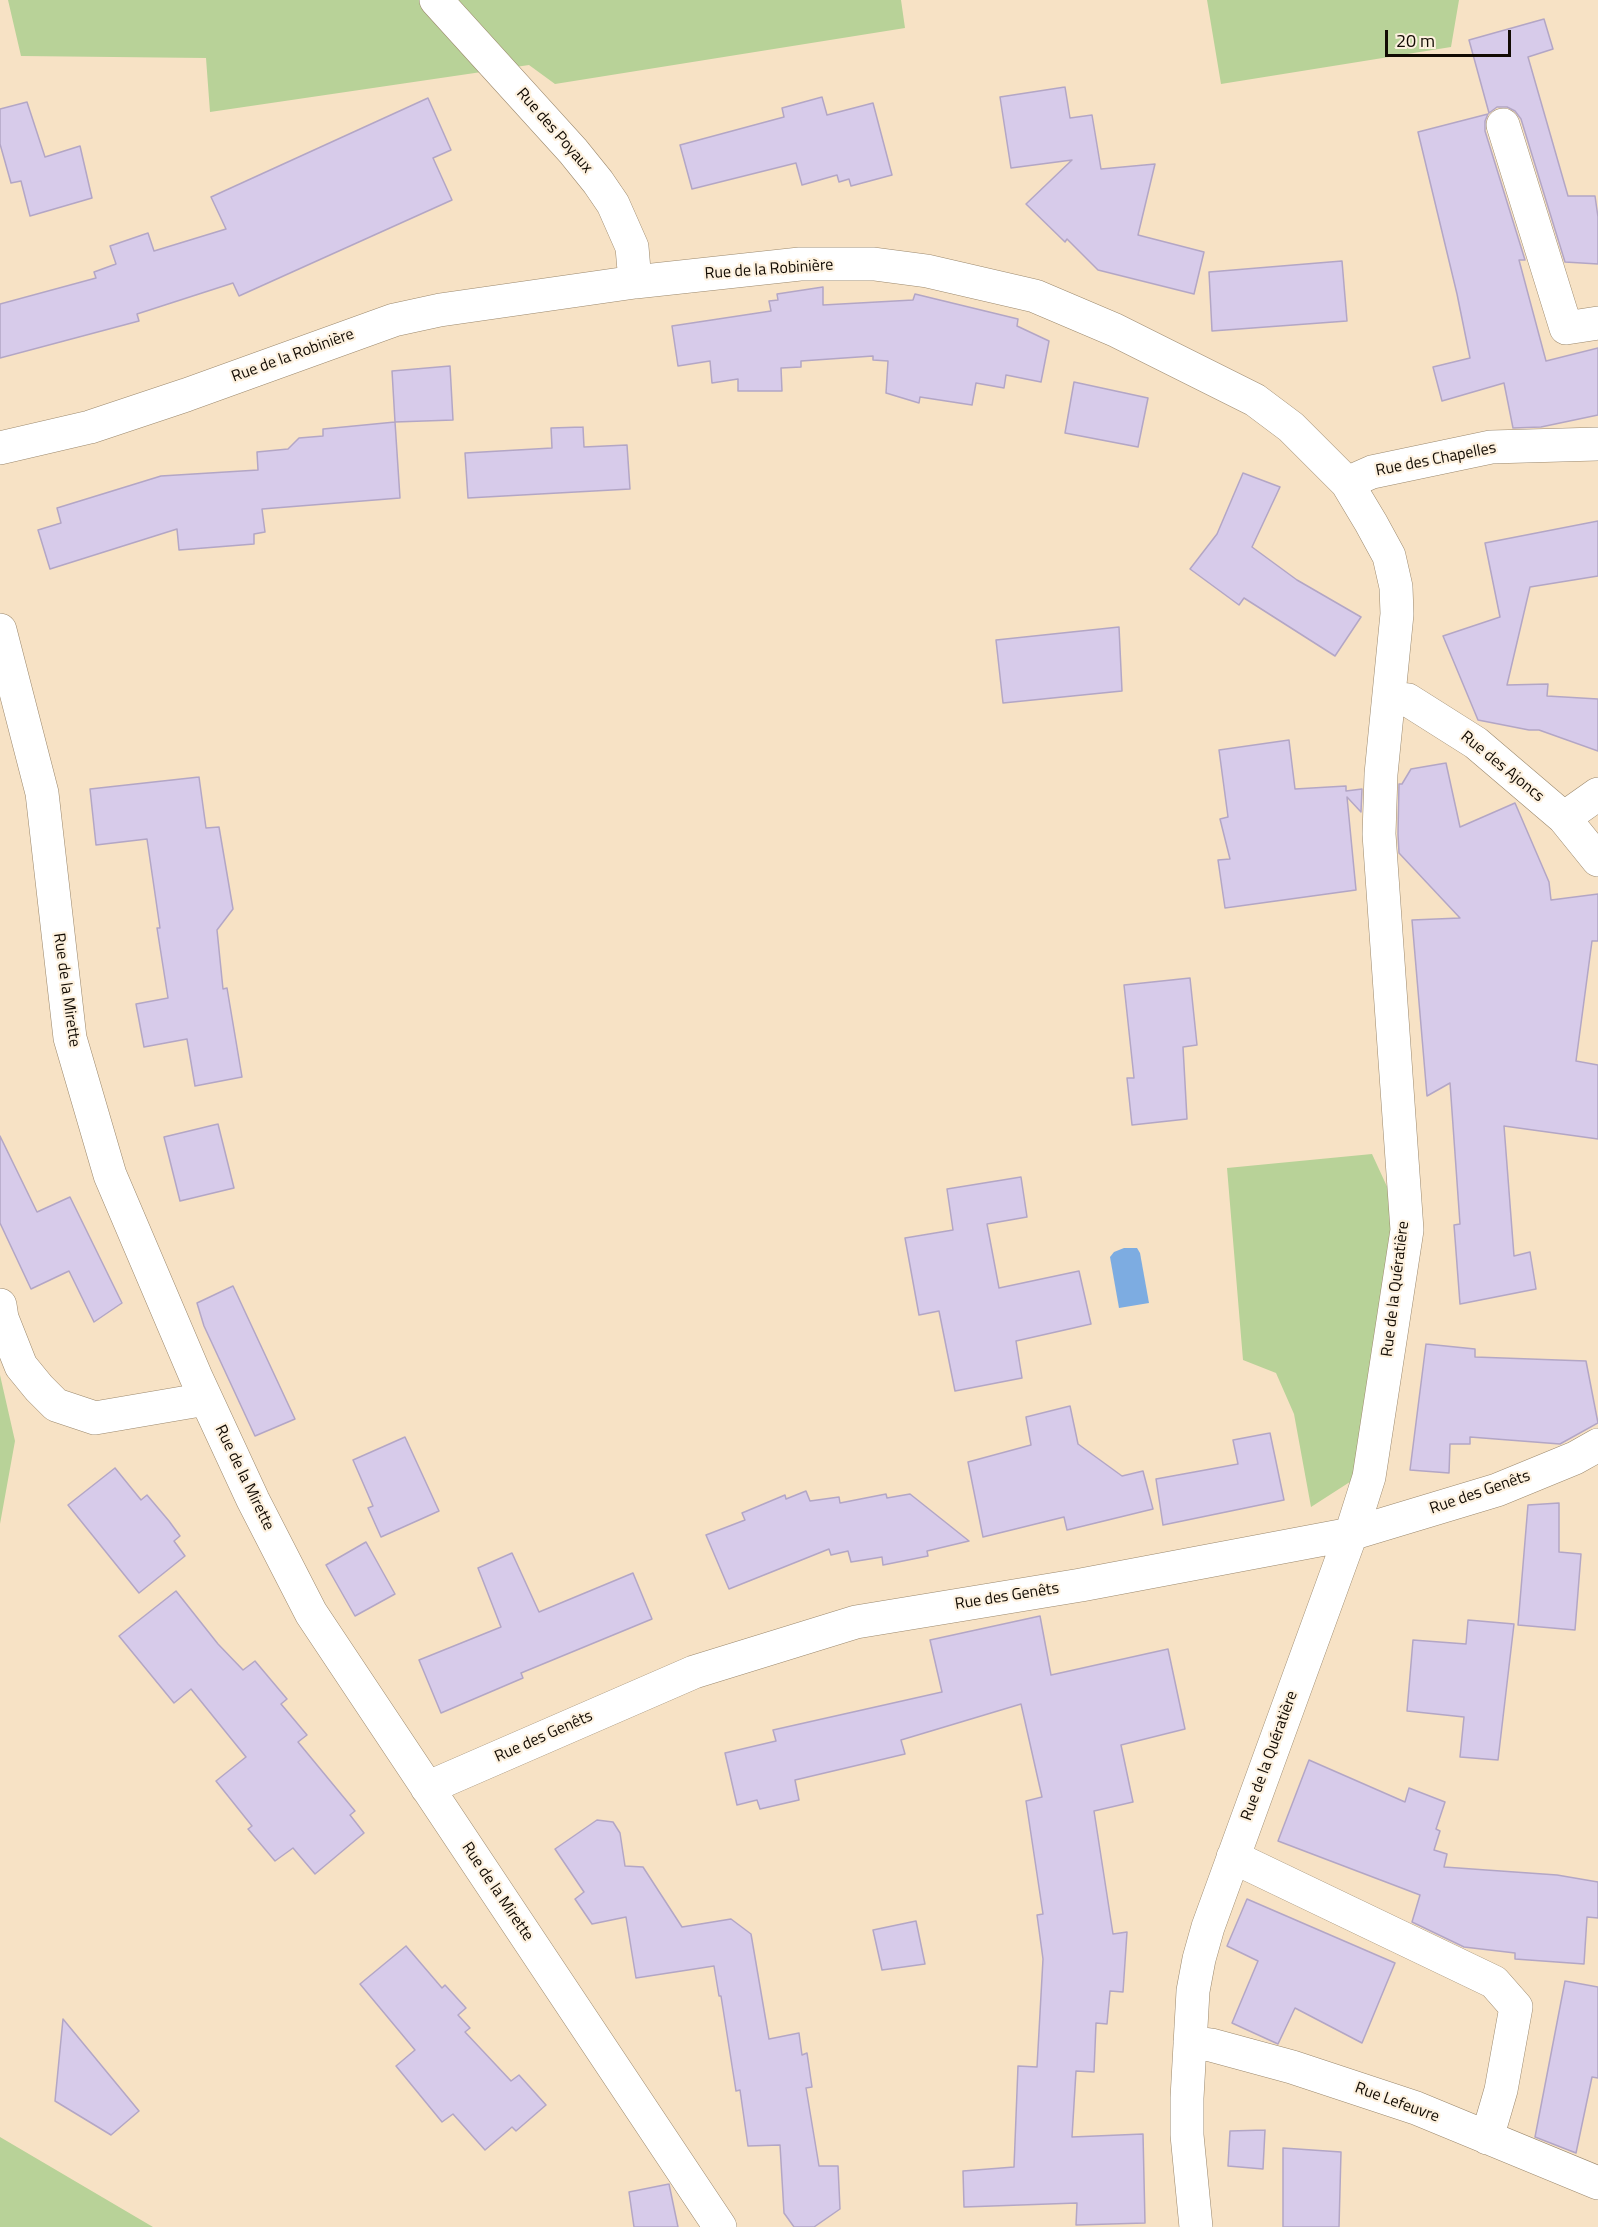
<!DOCTYPE html>
<html>
<head>
<meta charset="utf-8">
<style>
	body { margin:0 }
	#map { position:relative; width:1598px; height:2227px; overflow:hidden; background:#f7e2c5; font-family:"Titillium Web",sans-serif }
	canvas { display:block }
	.scale { position:absolute; left:1385px; top:30px; width:126px; height:27px; box-sizing:border-box; border:3px solid #120b03; border-top:0; padding-left:8px; font-size:18px; line-height:21px; white-space:nowrap; color:#120b03; -webkit-text-stroke:4px #fdf1df; paint-order:stroke }
</style>
</head>
<body>
<div id="map">
<canvas width="1598" height="2227"></canvas>
<div class="scale">20 m</div>
</div>
<script>
const g = document.querySelector('canvas').getContext('2d');
g.lineJoin = 'round';
function paint(path, color) {
  g.fillStyle = color;
  g.fill(path, 'evenodd');
}
function shape(rows) {
  const path = new Path2D();
  for (const r of rows) {
    path.moveTo(r[0], r[1]);
    for (let i = 2; i < r.length; i += 2) path.lineTo(r[i], r[i + 1]);
  }
  return path;
}
function strokePath(path, color, width, dash) {
  g.strokeStyle = color;
  g.lineWidth = width;
  g.lineCap = dash ? 'butt' : 'round';
  g.setLineDash(dash || []);
  g.stroke(path);
}
function drawText(font, color, halo, rows, align = 'center') {
  g.font = font + ' "Titillium Web",sans-serif';
  g.lineWidth = 4.5;
  g.setLineDash([]);
  g.textBaseline = 'middle';
  g.strokeStyle = halo;
  g.fillStyle = color;
  for (const [text, x, y, turn = 0] of rows) {
    g.save();
    g.translate(x, y);
    g.rotate((+turn || 0) * Math.PI / 180);
    g.textAlign = isNaN(turn) ? turn : align;
    if (halo) g.strokeText(text, 0, 0);
    g.fillText(text, 0, 0);
    g.restore();
  }
}
const green = shape([
	[8,0,901,0,905,28,555,84,529,65,210,112,206,58,21,56],
	[1207,0,1459,0,1451,47,1221,84],
	[1372,1154,1407,1230,1370,1469,1311,1507,1294,1414,1276,1373,1243,1360,1227,1168],
	[0,1375,15,1441,0,1524],
	[0,2137,153,2227,0,2227]
]);
const water = shape([
	[1124,1248,1137,1248,1140,1253,1149,1303,1119,1308,1110,1257,1114,1252]
]);
const building = shape([
	[1544,19,1553,49,1528,57,1568,196,1595,196,1598,217,1598,264,1565,262,1521,119,1515,111,1507,107,1497,107,1489,113,1469,40,1544,19],
	[1065,87,1070,118,1092,115,1101,169,1155,164,1138,235,1204,252,1194,294,1098,270,1067,239,1065,242,1026,204,1072,160,1011,168,1000,97,1065,87],
	[822,97,827,115,873,103,892,175,851,186,849,179,839,182,837,175,802,185,796,163,692,189,680,145,784,117,782,108,822,97],
	[428,98,451,150,433,158,452,200,239,296,233,283,137,314,139,321,0,358,0,304,96,278,94,272,116,264,110,246,148,233,154,251,226,229,211,197,428,98],
	[27,102,45,157,80,146,92,198,30,216,21,181,11,183,0,144,0,109,27,102],
	[1488,114,1485,121,1485,131,1525,260,1519,260,1546,361,1598,348,1598,415,1541,427,1513,428,1504,383,1442,401,1433,367,1470,358,1457,294,1418,132,1488,114],
	[1342,261,1347,321,1212,331,1209,272,1342,261],
	[823,287,823,305,913,300,915,294,1018,319,1017,326,1049,341,1041,382,1006,375,1004,388,976,383,972,405,920,397,919,403,886,393,888,361,873,360,873,356,801,361,801,367,781,368,782,391,738,391,738,379,712,383,710,361,678,366,672,326,771,311,769,301,778,300,777,294,823,287],
	[450,366,453,420,395,422,392,371,450,366],
	[1074,382,1148,398,1138,447,1065,433,1074,382],
	[395,422,400,498,262,509,265,532,254,534,254,544,179,550,177,529,50,569,38,530,61,523,57,508,161,476,258,470,257,452,288,449,299,438,323,436,323,429,395,422],
	[583,427,584,447,627,445,630,489,468,498,465,453,552,448,551,428,583,427],
	[1243,473,1280,487,1252,547,1297,580,1361,617,1335,656,1244,598,1239,605,1190,569,1217,534,1243,473],
	[1598,521,1598,576,1530,587,1507,685,1548,684,1547,696,1598,699,1598,751,1539,730,1529,730,1478,720,1443,636,1500,617,1485,543,1598,521],
	[1119,627,1122,691,1003,703,996,640,1119,627],
	[1289,740,1295,789,1346,786,1346,791,1362,789,1361,812,1347,797,1356,890,1225,908,1218,860,1230,859,1220,819,1228,817,1219,750,1289,740],
	[1446,763,1460,827,1515,803,1549,882,1551,900,1598,894,1598,941,1592,941,1576,1061,1598,1065,1598,1139,1504,1126,1514,1256,1530,1252,1536,1289,1460,1304,1454,1225,1460,1224,1450,1083,1427,1096,1412,920,1460,918,1399,853,1398,834,1399,784,1402,784,1411,769,1446,763],
	[199,777,206,828,219,827,233,909,217,930,223,989,227,988,242,1077,195,1086,187,1039,144,1047,136,1004,168,998,157,928,160,928,147,839,96,845,90,789,199,777],
	[1190,978,1197,1045,1183,1047,1187,1119,1132,1125,1127,1078,1134,1078,1124,985,1190,978],
	[218,1124,234,1188,180,1201,164,1137,218,1124],
	[0,1136,37,1212,70,1197,122,1303,94,1322,69,1271,31,1289,0,1223,0,1136],
	[1021,1177,1027,1217,987,1224,999,1288,1079,1271,1091,1324,1016,1341,1022,1378,955,1391,939,1311,919,1315,905,1238,953,1230,947,1189,1021,1177],
	[233,1286,295,1419,255,1436,204,1326,197,1303,233,1286],
	[1426,1344,1475,1349,1475,1357,1586,1361,1598,1423,1560,1444,1470,1437,1470,1444,1450,1444,1449,1473,1410,1470,1426,1344],
	[1070,1406,1078,1444,1122,1476,1143,1471,1153,1509,1067,1530,1064,1517,983,1537,968,1462,1031,1445,1026,1417,1070,1406],
	[1270,1433,1284,1500,1163,1525,1156,1479,1238,1464,1233,1440,1270,1433],
	[405,1437,439,1511,381,1537,368,1508,373,1506,353,1460,405,1437],
	[115,1468,141,1500,147,1495,169,1521,180,1536,174,1541,185,1556,139,1593,68,1505,115,1468],
	[806,1491,810,1501,839,1497,840,1503,886,1494,887,1498,910,1494,969,1541,927,1551,928,1556,883,1565,882,1557,851,1562,848,1551,831,1555,829,1549,729,1589,706,1535,745,1520,742,1513,785,1495,786,1499,806,1491],
	[1559,1503,1559,1552,1581,1554,1575,1630,1518,1625,1528,1505,1559,1503],
	[366,1542,395,1594,355,1616,326,1565,366,1542],
	[512,1553,539,1612,633,1573,652,1619,521,1673,523,1678,441,1713,419,1660,501,1627,478,1568,512,1553],
	[176,1591,218,1644,243,1670,255,1661,287,1699,281,1704,307,1735,298,1742,355,1811,350,1815,364,1833,315,1874,293,1848,275,1861,248,1829,252,1826,216,1781,246,1757,191,1689,174,1703,119,1636,176,1591],
	[1040,1616,1051,1675,1168,1649,1185,1729,1121,1745,1133,1802,1094,1811,1113,1934,1127,1932,1123,1992,1110,1991,1107,2024,1096,2023,1094,2072,1076,2071,1072,2137,1143,2134,1145,2223,1076,2225,1077,2203,964,2207,963,2171,1014,2167,1018,2066,1037,2067,1043,1959,1037,1915,1043,1914,1026,1801,1042,1797,1021,1704,901,1740,905,1754,795,1780,799,1800,760,1809,757,1800,737,1805,725,1753,776,1741,773,1730,942,1692,930,1640,1040,1616],
	[1468,1620,1514,1624,1498,1760,1460,1757,1464,1717,1407,1711,1413,1640,1466,1644,1468,1620],
	[1309,1760,1405,1802,1409,1788,1445,1802,1436,1829,1440,1831,1434,1850,1447,1854,1444,1867,1557,1875,1598,1882,1598,1918,1587,1917,1584,1964,1515,1959,1515,1953,1464,1947,1412,1922,1420,1895,1278,1841,1309,1760],
	[597,1820,613,1822,620,1833,625,1866,643,1867,682,1927,731,1919,751,1934,769,2039,799,2033,802,2055,807,2053,812,2087,806,2088,819,2166,838,2166,840,2209,814,2227,794,2227,784,2213,780,2145,748,2146,740,2090,736,2091,721,1996,719,1996,714,1966,636,1978,626,1917,592,1924,575,1899,584,1892,555,1849,597,1820],
	[1247,1899,1395,1963,1362,2043,1295,2008,1278,2044,1232,2023,1258,1961,1227,1946,1247,1899],
	[916,1921,925,1964,882,1970,873,1930,916,1921],
	[406,1946,442,1988,445,1985,466,2008,458,2015,470,2028,465,2032,511,2081,519,2075,546,2105,516,2131,512,2127,485,2150,453,2114,442,2122,396,2066,415,2050,360,1984,406,1946],
	[1565,1981,1598,1987,1598,2078,1592,2077,1576,2153,1535,2137,1565,1981],
	[63,2019,139,2111,111,2135,55,2101,63,2019],
	[1265,2130,1263,2169,1228,2166,1230,2131,1265,2130],
	[1283,2148,1341,2152,1339,2227,1283,2227,1283,2148],
	[669,2184,678,2227,634,2227,629,2192,669,2184]
]);
const minor = shape([
	[436,0,573,151,598,182,613,204,632,247,635,282],
	[1503,125,1566,328,1598,323],
	[0,448,90,427,186,395,394,320,440,310,635,282,800,264,874,264,927,271,1035,296,1115,330,1255,400,1291,427,1347,483,1371,523,1389,556,1396,587,1397,614,1381,774,1379,834,1407,1230,1369,1477,1351,1534,1208,1927,1199,1959,1193,1991,1187,2098,1187,2135,1196,2227],
	[1347,483,1372,472,1491,447,1598,444],
	[0,630,42,793,70,1038,110,1175,196,1377,253,1500,311,1613,720,2227],
	[1389,698,1408,700,1476,743,1564,818,1598,860],
	[1564,818,1598,794],
	[0,1305,2,1318,21,1366,39,1388,56,1405,95,1418,206,1399],
	[427,1788,694,1672,856,1622,1081,1585,1351,1534,1497,1490,1575,1458,1598,1445],
	[1233,1857,1494,1982,1516,2007,1501,2090,1487,2138],
	[1190,2042,1211,2045,1292,2067,1416,2108,1598,2183]
]);
const streetNames = [
	["Rue des Poyaux",554,131,49],
	["Rue de la Robinière",769,270,-4],
	["Rue de la Robinière",293,356,-20],
	["Rue des Chapelles",1436,460,-11],
	["Rue des Ajoncs",1502,767,39],
	["Rue de la Mirette",66,990,82],
	["Rue de la Quératière",1396,1289,-83],
	["Rue de la Mirette",244,1478,64],
	["Rue des Genêts",1480,1493,-19],
	["Rue des Genêts",1007,1597,-9],
	["Rue des Genêts",544,1737,-24],
	["Rue de la Quératière",1270,1756,-70],
	["Rue de la Mirette",497,1892,56],
	["Rue Lefeuvre",1397,2103,20]
];
paint(green, '#b8d298');
paint(water, '#7dace1');
paint(building, '#d7cbea');
strokePath(building, '#b3a6c5', 1.5);
strokePath(minor, '#9b886d', 34);
strokePath(minor, '#fff', 33);
drawText('16px', '#120b03', '#fdf1df', streetNames);
</script>
</body>
</html>
